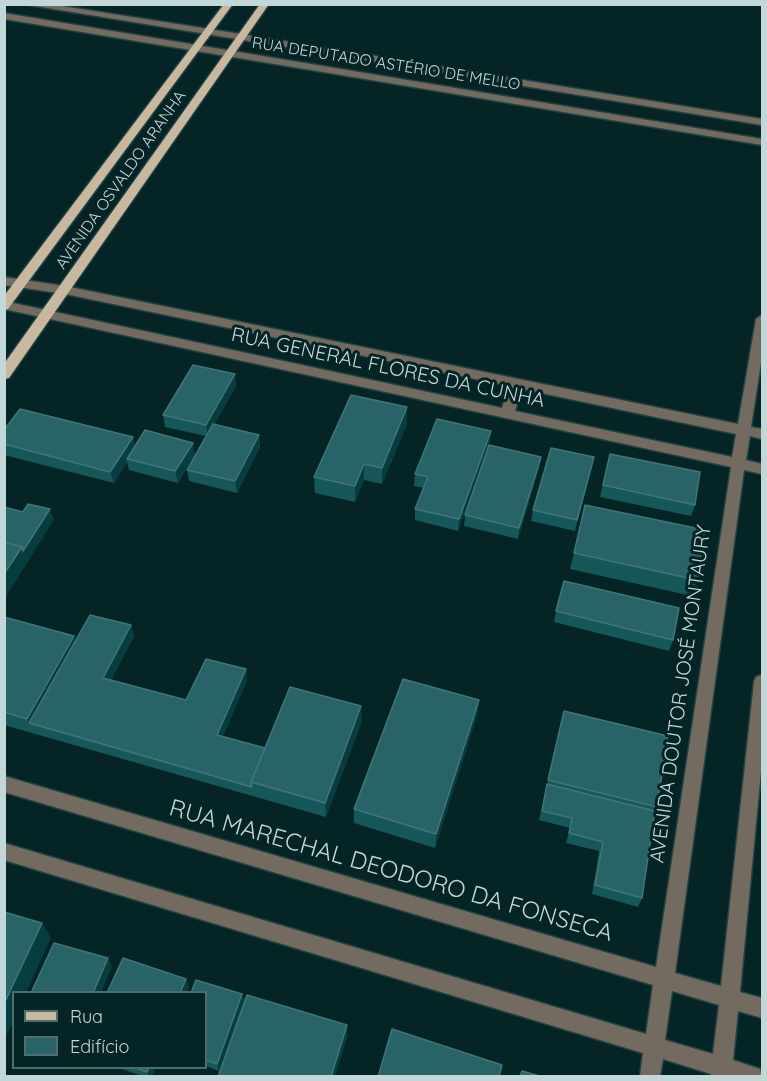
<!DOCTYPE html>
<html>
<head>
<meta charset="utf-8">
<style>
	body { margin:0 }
	#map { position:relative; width:767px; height:1081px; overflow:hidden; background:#042425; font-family:Quicksand,sans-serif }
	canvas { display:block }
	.frame { position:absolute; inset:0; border:6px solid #c2d7d8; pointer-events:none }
	.legend { position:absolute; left:12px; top:991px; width:195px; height:78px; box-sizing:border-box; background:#042425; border:2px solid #506c6d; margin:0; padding:8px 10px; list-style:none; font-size:18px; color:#c2d7d8 }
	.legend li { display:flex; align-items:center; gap:12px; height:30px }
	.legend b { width:30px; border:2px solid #506c6d }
</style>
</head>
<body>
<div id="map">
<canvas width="767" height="1081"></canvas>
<div class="frame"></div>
<ul class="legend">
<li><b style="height:8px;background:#c8b89f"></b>Rua</li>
<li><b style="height:16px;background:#286467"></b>Edifício</li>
</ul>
</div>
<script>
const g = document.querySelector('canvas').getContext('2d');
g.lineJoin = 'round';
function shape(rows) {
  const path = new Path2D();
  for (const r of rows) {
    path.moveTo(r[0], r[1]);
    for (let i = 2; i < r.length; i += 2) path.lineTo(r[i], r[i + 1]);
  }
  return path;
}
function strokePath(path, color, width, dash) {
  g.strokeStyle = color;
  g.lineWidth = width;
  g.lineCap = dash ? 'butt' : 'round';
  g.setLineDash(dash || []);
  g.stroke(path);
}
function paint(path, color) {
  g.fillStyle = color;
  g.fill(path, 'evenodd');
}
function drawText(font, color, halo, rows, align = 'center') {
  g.font = font + ' Quicksand,sans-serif';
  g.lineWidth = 6;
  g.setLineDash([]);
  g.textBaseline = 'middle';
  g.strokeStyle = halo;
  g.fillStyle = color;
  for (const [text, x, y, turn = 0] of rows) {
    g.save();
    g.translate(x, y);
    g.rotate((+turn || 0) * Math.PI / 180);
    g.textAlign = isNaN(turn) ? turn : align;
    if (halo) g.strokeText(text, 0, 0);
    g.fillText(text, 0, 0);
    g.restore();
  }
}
const minor = shape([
	[23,4,49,4,241,34,762,119,762,125,23,4],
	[4,13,762,139,762,145,4,19,4,13],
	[4,277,65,286,738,424,756,319,762,315,762,356,751,427,762,429,762,439,750,436,746,460,762,464,762,474,744,470,675,973,721,986,754,682,756,677,762,675,762,760,740,992,762,998,762,1018,738,1011,733,1060,760,1069,762,1076,711,1076,711,1074,663,1059,660,1076,640,1076,643,1053,4,860,4,843,646,1034,653,985,4,792,4,776,656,967,731,467,4,309,4,301,502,408,509,386,65,294,4,285,4,277],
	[522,389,736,434,732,457,515,411,522,389],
	[672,991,719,1005,713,1054,665,1040,672,991]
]);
const major = shape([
	[224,4,233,4,8,309,4,310,4,296,224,4],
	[260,4,269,4,9,378,4,379,4,364,260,4]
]);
const wall = shape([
	[235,374,236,386,214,425,259,435,260,447,237,493,189,481,187,470,206,436,165,427,163,415],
	[407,424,382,484,364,480,355,502,315,493,314,477],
	[4,430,133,437,135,446,195,454,178,483,129,470,127,462,114,483,4,455],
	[490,442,458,531,415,520,415,509,424,488,414,486,415,474],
	[610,454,695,505,691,516,600,497],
	[541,457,539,468,518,539,464,526,465,515],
	[591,469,575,531,531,521,533,510],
	[574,553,697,580,692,596,570,569],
	[556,611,673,640,669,651,554,622],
	[4,617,74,636,76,641,131,625,134,636,111,680,186,700,246,669,247,680,223,736,265,748,362,721,326,817,4,725],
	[479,700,477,715,435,848,354,823,354,809],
	[564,711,657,807,655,811,642,898,638,907,592,894,599,851,566,843,570,828,539,820],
	[206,993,242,994,245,1002,219,1071,206,1066],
	[119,1068,155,1068,152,1077,145,1077]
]);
const shadedWall = shape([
	[235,374,236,386,208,436,206,425],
	[407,407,407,424,382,484,382,468],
	[491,431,490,442,458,531,459,519],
	[259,435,260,447,237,493,235,481],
	[133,437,136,449,127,459,127,462,114,483,110,472],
	[193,443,195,454,178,483,175,471],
	[541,457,539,468,518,539,519,528],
	[594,457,591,469,575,531,577,520],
	[364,464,364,480,355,502,355,486],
	[50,509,54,520,4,600,4,574,22,547],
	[131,625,134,636,107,689,103,678],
	[74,636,80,652,29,723,27,719],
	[246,669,247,680,219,745,217,735],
	[479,700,477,715,435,848,436,834],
	[361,706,362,721,326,817,325,803],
	[42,923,51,938,26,993,14,993,14,1020,4,1040,4,1004],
	[108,958,112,966,101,993,93,993],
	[186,979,189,987,187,993,180,993],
	[242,994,245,1002,219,1071,217,1064],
	[347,1025,348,1035,335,1077,331,1077],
	[149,1068,155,1068,152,1077,150,1077,147,1072]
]);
const building = shape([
	[193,365,235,374,206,425,163,415,193,365],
	[351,395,407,407,382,468,364,464,355,486,314,477,351,395],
	[20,409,133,437,110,472,4,444,4,430,20,409],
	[437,419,491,431,459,519,415,509,428,477,415,474,437,419],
	[213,424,259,435,235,481,187,470,213,424],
	[145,430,193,443,175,471,127,459,145,430],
	[489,445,541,457,519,528,465,515,489,445],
	[551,448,594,457,577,520,533,510,551,448],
	[610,454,700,472,695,505,603,485,610,454],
	[28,504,50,509,23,551,22,547,4,542,4,507,23,512,28,504],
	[585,505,705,530,697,580,574,553,585,505],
	[4,542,22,547,4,574,4,542],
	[564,581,679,608,673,640,556,611,564,581],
	[90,615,131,625,103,678,186,700,206,659,246,669,217,735,265,748,251,782,252,787,29,723,90,615],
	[4,617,74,636,27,719,4,712,4,617],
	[403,679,479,700,436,834,354,809,403,679],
	[290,687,361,706,325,803,251,782,290,687],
	[564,711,668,736,657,807,548,780,564,711],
	[547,784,655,811,642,898,595,885,603,842,569,833,572,818,542,811,547,784],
	[4,912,42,923,4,1004,4,912],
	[54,943,108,958,93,993,31,993,54,943],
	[123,958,186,979,180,993,107,993,123,958],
	[196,980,242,994,217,1064,206,1060,206,993,191,993,196,980],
	[247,995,347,1025,331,1077,218,1077,247,995],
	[392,1029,502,1065,499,1077,378,1077,392,1029],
	[135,1068,149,1068,147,1072,135,1068],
	[522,1071,543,1077,520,1077,522,1071]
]);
const farStreetnames = [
	["RUA DEPUTADO ASTÉRIO DE MELLO",386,64,9],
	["AVENIDA OSVALDO ARANHA",121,180,-55]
];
const streetNames = [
	["RUA GENERAL FLORES DA CUNHA",388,368,12],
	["AVENIDA DOUTOR JOSÉ MONTAURY",681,694,-82]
];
const nearStreetnames = [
	["RUA MARECHAL DEODORO DA FONSECA",391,871,16]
];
strokePath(minor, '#224142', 3);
strokePath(major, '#224142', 3);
paint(minor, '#736b5f');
paint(major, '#c8b89f');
paint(wall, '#16575a');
paint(shadedWall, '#073d3f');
paint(building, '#286467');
strokePath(building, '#407679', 1.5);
drawText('16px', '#c2d7d8', '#042425', farStreetnames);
drawText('20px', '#c2d7d8', '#042425', streetNames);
drawText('24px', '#c2d7d8', '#042425', nearStreetnames);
</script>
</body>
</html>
